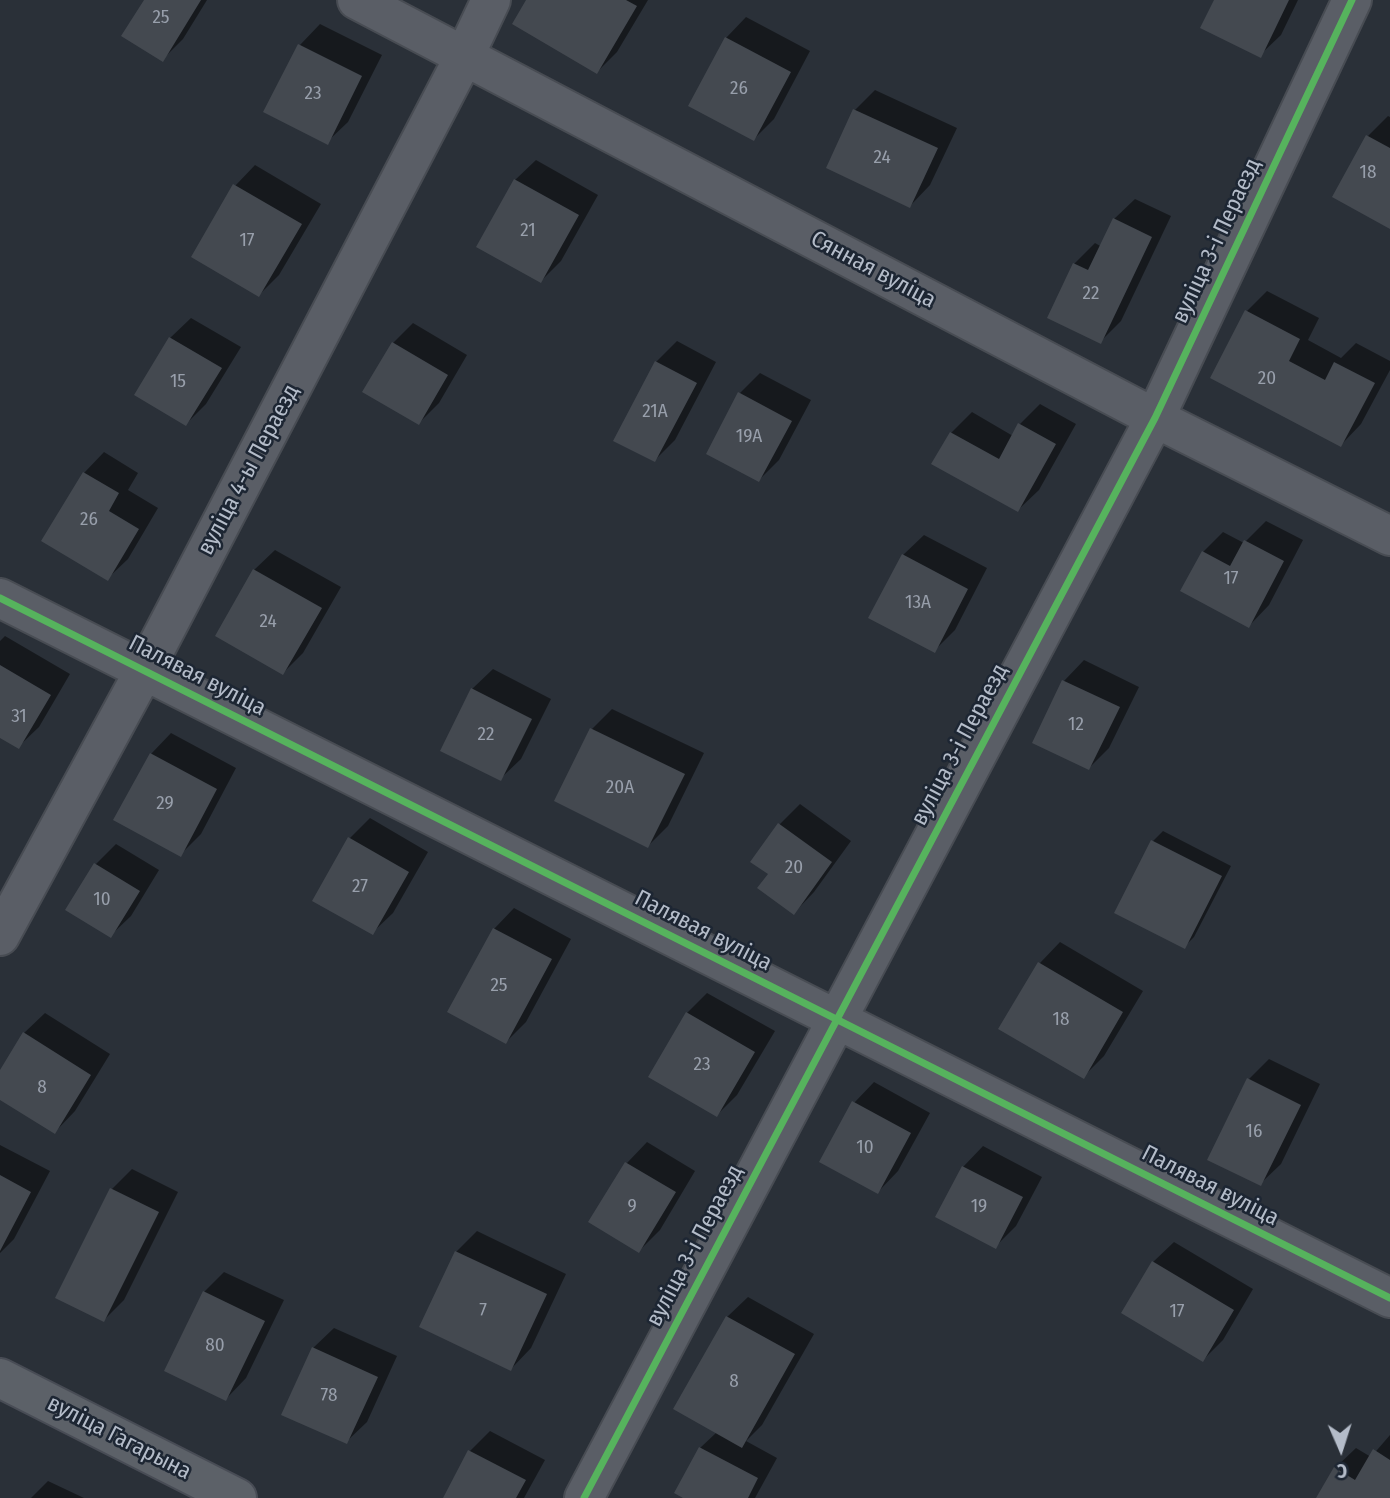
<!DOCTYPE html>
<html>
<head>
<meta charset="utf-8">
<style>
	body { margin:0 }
	#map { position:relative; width:1390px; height:1498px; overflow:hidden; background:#2a3038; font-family:"Fira Sans Condensed",sans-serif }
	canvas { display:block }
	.north { position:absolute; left:1306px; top:1414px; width:70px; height:70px; -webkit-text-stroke:5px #1d2633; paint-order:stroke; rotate:177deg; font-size:19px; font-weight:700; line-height:28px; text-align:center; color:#b4bcc9 }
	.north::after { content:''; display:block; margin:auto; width:24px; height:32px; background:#b4bcc9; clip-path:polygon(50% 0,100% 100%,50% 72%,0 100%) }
</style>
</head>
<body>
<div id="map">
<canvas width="1390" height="1498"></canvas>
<div class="north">С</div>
</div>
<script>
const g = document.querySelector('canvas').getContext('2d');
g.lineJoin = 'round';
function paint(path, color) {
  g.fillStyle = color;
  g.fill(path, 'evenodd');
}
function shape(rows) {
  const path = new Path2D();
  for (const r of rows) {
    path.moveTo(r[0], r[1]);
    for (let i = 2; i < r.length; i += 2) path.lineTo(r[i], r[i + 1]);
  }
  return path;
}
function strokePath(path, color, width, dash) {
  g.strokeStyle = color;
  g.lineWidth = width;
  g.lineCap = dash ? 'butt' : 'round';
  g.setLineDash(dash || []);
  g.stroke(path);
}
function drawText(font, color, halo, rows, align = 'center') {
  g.font = font + ' "Fira Sans Condensed",sans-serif';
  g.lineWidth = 5;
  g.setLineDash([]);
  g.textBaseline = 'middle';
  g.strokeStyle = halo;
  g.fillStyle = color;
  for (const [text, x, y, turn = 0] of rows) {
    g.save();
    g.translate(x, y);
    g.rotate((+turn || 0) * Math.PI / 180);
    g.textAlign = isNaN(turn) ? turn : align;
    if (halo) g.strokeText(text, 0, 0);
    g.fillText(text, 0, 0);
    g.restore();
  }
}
const shadow = shape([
	[146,0,207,0,183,39,162,60],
	[528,0,648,0,617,52,597,72],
	[1216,0,1298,0,1281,35,1260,55],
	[746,17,810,51,774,119,754,139,690,105,726,38],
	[320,24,382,55,348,122,327,142,300,45],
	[875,90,957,128,930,185,910,206,855,110],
	[1388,116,1390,117,1390,227,1368,136],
	[536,160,598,195,561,261,541,281,515,180],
	[255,165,321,204,279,275,259,295,235,186],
	[1135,199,1171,216,1121,321,1101,341,1074,264,1095,243,1102,247,1114,219],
	[1267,291,1319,318,1308,340,1341,358,1356,343,1390,361,1390,370,1361,424,1341,445,1247,311],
	[191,318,241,347,206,404,186,424,170,338],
	[413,323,467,355,439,403,419,423,393,343],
	[677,341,716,362,675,440,655,460,656,362],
	[760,373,811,400,779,460,759,480,740,393],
	[1040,404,1076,424,1039,490,1018,510,951,433,972,412,1013,436,1020,424],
	[104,452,138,473,128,490,158,508,128,559,107,579,43,541,84,473],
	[1266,521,1303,540,1269,605,1249,626,1203,552,1223,532,1244,543],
	[924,535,987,568,955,630,934,651,903,555],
	[275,550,341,587,303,653,283,673,254,570],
	[5,636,70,674,39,727,18,747,0,736,0,641],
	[1084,660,1139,687,1109,748,1089,768,1034,742,1064,681],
	[493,669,551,699,521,759,500,779,472,689],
	[612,709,704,753,668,826,648,846,592,729],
	[171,733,236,768,201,834,181,854,151,754],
	[800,804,851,841,814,892,794,913,770,874,753,861,780,824],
	[370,818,428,852,393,913,372,933,314,900,350,838],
	[1163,831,1231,866,1194,937,1184,947,1153,841],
	[116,844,159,870,131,916,110,936,67,909,96,864],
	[514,908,571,939,526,1022,506,1042,494,929],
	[1060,942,1143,991,1104,1056,1083,1077,1001,1028,1040,963],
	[707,993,775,1031,737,1095,717,1115,687,1013],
	[45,1013,110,1054,75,1111,55,1132,0,1098,0,1073,24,1033],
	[1269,1059,1320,1084,1281,1164,1260,1184,1249,1079],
	[874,1082,930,1113,898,1171,878,1192,854,1103],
	[647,1142,695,1171,660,1230,639,1251,591,1222,627,1163],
	[0,1145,50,1171,14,1239,0,1253],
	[983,1146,1042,1177,1016,1226,996,1246,963,1167],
	[132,1169,178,1192,124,1300,104,1320,112,1189],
	[477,1231,566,1274,531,1348,511,1369,456,1252],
	[1174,1242,1253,1289,1223,1340,1203,1360,1153,1262],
	[224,1272,284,1300,246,1378,226,1399,204,1292],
	[748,1297,814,1334,762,1425,746,1441,777,1458,755,1498,687,1498,700,1448,717,1432,727,1317],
	[334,1328,397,1356,367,1422,346,1442,313,1348],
	[490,1431,545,1460,524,1498,445,1498,470,1451],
	[1390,1435,1390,1498,1318,1498,1335,1468,1356,1448,1371,1457],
	[48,1481,84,1498,31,1498]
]);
const building = shape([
	[144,0,201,0,163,62,121,36],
	[526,0,626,0,637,6,597,74,512,24],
	[1214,0,1289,0,1261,58,1200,28],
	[725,37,791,72,754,141,688,106],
	[298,44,362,76,328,145,263,112],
	[853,109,938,148,910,208,826,168],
	[1366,135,1390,148,1390,229,1332,197],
	[514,179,579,215,541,283,476,247],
	[233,184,302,224,259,297,191,257],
	[1113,218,1152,237,1101,344,1047,318,1073,263,1088,270],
	[1245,310,1300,339,1289,361,1325,380,1334,362,1375,383,1341,447,1210,378],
	[169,337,222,368,186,426,134,395],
	[392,342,448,375,419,425,362,392],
	[655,361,697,383,655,462,613,441],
	[738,392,792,421,759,482,706,454],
	[1018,423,1056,444,1018,512,931,464,950,432,999,459],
	[83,472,119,493,109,511,139,529,108,581,41,541],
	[1244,540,1284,561,1249,628,1180,591,1202,551,1230,566],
	[902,554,968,589,935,653,868,618],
	[253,569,322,608,283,675,215,636],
	[0,665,51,695,19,749,0,738],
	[1062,680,1120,707,1089,770,1032,743],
	[471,688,532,719,501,781,440,751],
	[590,728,685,774,648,848,554,801],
	[150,753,217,789,181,857,113,820],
	[778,823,832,862,794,915,757,888,768,874,750,862],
	[348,837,409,872,373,935,312,901],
	[1151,840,1222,876,1185,949,1114,913],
	[94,863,140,891,111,938,65,910],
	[493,928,552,959,506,1044,447,1012],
	[1038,962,1123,1012,1084,1079,998,1029],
	[686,1012,755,1052,717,1117,648,1077],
	[23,1032,91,1075,55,1134,0,1100,0,1070],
	[1247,1078,1301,1105,1261,1186,1207,1160],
	[852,1101,911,1133,878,1194,819,1162],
	[625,1162,676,1192,639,1253,588,1222],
	[962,1166,1023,1197,996,1249,935,1217],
	[0,1175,31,1192,0,1251],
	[110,1188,159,1212,104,1322,55,1298],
	[455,1251,547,1294,511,1371,419,1327],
	[1152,1261,1234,1310,1203,1362,1121,1313],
	[203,1291,265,1321,226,1401,164,1371],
	[726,1316,795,1354,742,1448,673,1409],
	[312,1347,378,1377,347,1444,281,1415],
	[699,1447,758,1478,748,1498,683,1498,674,1493],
	[1373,1449,1390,1460,1390,1498,1316,1498,1334,1467,1355,1480],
	[468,1450,526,1480,516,1498,443,1498]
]);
const minor = shape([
	[357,0,1155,418,1390,536],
	[0,598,1390,1298],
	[0,936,144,671,464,57,491,0],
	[584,1498,1155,418,1352,0]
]);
const major = shape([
	[0,1378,237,1498]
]);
const cycleway = shape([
	[0,598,1390,1298],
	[584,1498,1155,418,1352,0]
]);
const numberNames = [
	["25",161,18],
	["26",739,89],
	["23",313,94],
	["24",882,158],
	["18",1368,173],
	["21",528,231],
	["17",247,241],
	["22",1091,294],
	["20",1267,379],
	["15",178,382],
	["21А",655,412],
	["19А",749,437],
	["26",89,520],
	["17",1231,579],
	["13А",918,603],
	["24",268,622],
	["31",19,717],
	["12",1076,725],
	["22",486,735],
	["20А",620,788],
	["29",165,804],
	["20",794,868],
	["27",360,887],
	["10",102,900],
	["25",499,986],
	["18",1061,1020],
	["23",702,1065],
	["8",42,1088],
	["16",1254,1132],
	["10",865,1148],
	["9",632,1207],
	["19",979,1207],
	["7",483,1311],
	["17",1177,1312],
	["80",215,1346],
	["8",734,1382],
	["78",329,1396]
];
const streetNames = [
	["вуліца 3-і Пераезд",1217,241,-65],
	["Сянная вуліца",873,270,28],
	["вуліца 4-ы Пераезд",249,470,-62],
	["Палявая вуліца",197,676,27],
	["вуліца 3-і Пераезд",960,745,-62],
	["Палявая вуліца",703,931,27],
	["Палявая вуліца",1210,1186,27],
	["вуліца 3-і Пераезд",695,1246,-62],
	["вуліца Гагарына",119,1438,27]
];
paint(shadow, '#0007');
paint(building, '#444950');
strokePath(minor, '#484c53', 42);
strokePath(major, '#484c55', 42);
strokePath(minor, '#5a5e66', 38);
strokePath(major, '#5c6168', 38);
strokePath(cycleway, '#56b35d', 7);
drawText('19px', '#989fab', null, numberNames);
drawText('23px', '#b4bcc9', '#1d2633', streetNames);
</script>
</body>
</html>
